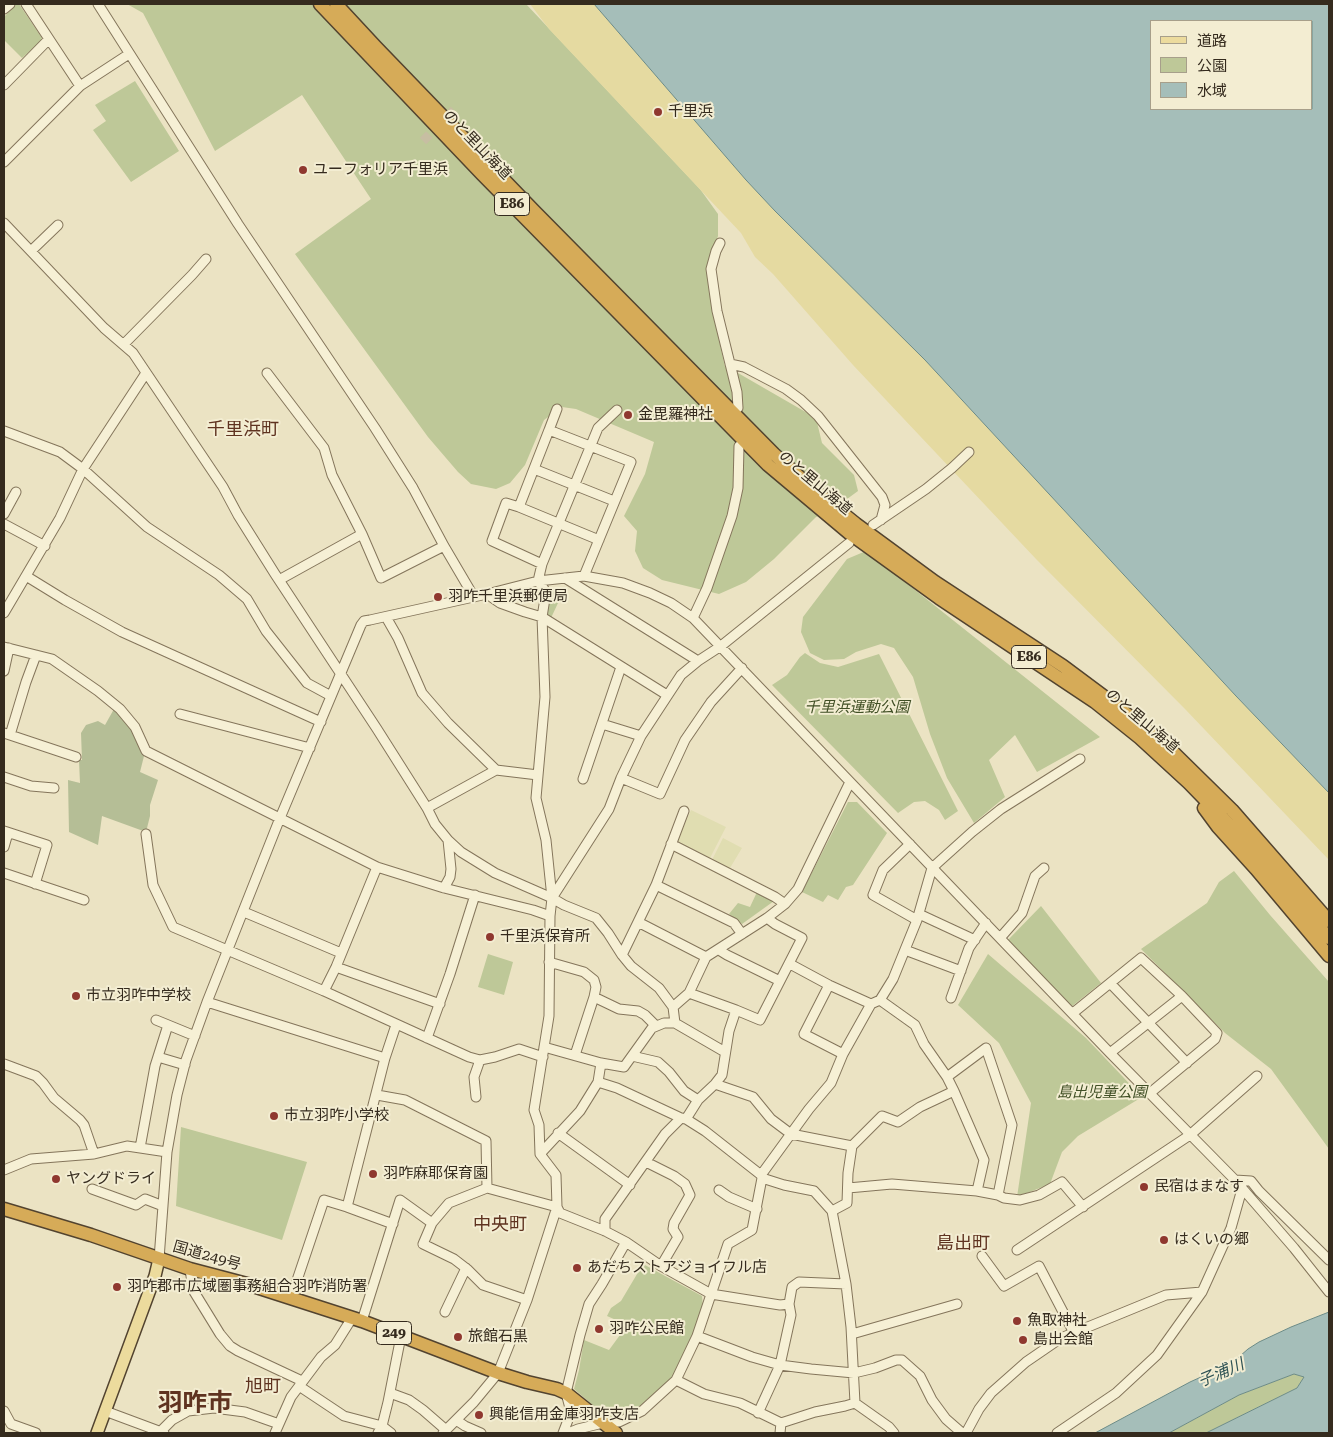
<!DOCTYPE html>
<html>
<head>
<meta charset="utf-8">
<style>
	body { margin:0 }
	#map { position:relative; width:1333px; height:1437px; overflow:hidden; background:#ebe3c3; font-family:"Roboto Serif","Noto Sans JP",serif }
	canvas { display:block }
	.frame { position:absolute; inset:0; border:5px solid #352b1e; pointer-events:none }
	.legend { position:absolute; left:1150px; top:20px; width:162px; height:90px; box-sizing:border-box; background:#f3edd2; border:1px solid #a79f8a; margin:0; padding:6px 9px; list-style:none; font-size:15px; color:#352b1e }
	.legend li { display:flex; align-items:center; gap:10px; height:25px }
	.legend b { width:25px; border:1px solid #a79f8a }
</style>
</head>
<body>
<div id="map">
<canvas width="1333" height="1437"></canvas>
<div class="frame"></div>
<ul class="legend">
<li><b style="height:6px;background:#ecdb9d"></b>道路</li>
<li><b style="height:14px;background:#bec898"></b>公園</li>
<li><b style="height:14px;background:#a5beb9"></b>水域</li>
</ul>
</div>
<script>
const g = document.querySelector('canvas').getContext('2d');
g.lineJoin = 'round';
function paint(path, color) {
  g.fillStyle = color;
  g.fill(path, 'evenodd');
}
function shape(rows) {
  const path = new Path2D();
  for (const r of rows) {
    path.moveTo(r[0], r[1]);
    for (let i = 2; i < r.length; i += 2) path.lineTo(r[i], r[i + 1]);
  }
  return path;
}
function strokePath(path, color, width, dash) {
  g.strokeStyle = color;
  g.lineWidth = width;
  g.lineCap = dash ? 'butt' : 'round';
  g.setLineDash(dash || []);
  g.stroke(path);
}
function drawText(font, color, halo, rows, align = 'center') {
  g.font = font + ' "Roboto Serif","Noto Sans JP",serif';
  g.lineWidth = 4;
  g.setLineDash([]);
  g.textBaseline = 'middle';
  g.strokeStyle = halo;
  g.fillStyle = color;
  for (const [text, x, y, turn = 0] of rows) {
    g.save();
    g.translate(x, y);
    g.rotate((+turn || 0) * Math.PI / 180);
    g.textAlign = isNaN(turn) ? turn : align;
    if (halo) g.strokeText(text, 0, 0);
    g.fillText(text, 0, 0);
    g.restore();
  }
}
const farmland = shape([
	[691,810,726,827,710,858,677,841],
	[723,838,742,848,730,868,712,860]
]);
const green = shape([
	[16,4,19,4,42,38,41,41,22,58,4,40,4,17],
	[127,4,526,4,700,189,718,214,718,236,707,271,717,331,725,367,738,373,816,418,822,443,854,475,858,491,832,510,816,517,774,559,746,582,719,594,662,580,643,568,635,551,637,531,624,516,645,474,654,442,576,409,562,407,544,420,525,465,510,483,496,489,471,484,458,472,428,437,295,254,371,199,302,95,215,151,143,13],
	[135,81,179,151,131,182,93,130,106,121,95,105],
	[866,551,1100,737,1037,772,1015,735,989,760,1005,797,974,823,947,778,930,734,913,677,894,648,881,644,856,652,844,659,824,660,810,653,801,632,803,617,847,559],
	[549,588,565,588,551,618,546,616],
	[805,653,820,663,838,667,879,654,958,811,945,820,939,810,925,801,914,802,898,813,772,685,787,675,800,657],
	[848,802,857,802,887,833,853,885,846,887,838,900,828,895,823,902,802,892],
	[1234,871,1270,915,1329,982,1329,1149,1271,1069,1225,1033,1141,949,1207,903,1219,882],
	[757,892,774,901,742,924,729,914,738,903,750,907],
	[1041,906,1101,983,1071,1007,1008,940],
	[488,954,513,962,504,995,478,987],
	[988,954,1086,1038,1142,1097,1078,1136,1062,1152,1050,1184,1017,1197,1031,1103,999,1043,958,1005],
	[181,1127,307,1162,282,1240,176,1206],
	[643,1264,702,1296,703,1307,677,1374,642,1409,622,1419,609,1419,574,1389,579,1370,584,1340,609,1350,620,1335,625,1324,607,1316,611,1308,621,1301],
	[1294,1374,1304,1377,1297,1388,1206,1433,1169,1433,1239,1395]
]);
const sand = shape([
	[530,4,594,4,746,180,775,211,925,360,1236,696,1329,793,1329,860,1185,709,1036,559,853,365,773,274,755,257,741,233,549,29]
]);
const cemetery = shape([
	[114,709,133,730,144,756,140,772,158,780,150,805,150,816,146,832,102,816,98,845,69,832,68,780,80,783,79,760,82,760,81,733,86,725,98,721,105,725]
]);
const water = shape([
	[594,4,1329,4,1329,793,1236,696,925,360,775,211,746,180,594,4],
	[1152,21,1312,21,1312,109,1152,109,1152,21],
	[1329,1312,1329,1433,1206,1433,1297,1388,1304,1377,1294,1374,1239,1395,1169,1433,1095,1433,1190,1382,1232,1363,1248,1349,1259,1342,1291,1327,1329,1312]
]);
const minorTunnel = shape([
	[423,141,454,110]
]);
const minor = shape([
	[26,4,80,86],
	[98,4,238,224,375,428,413,488,444,546,474,597],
	[4,9,10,4],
	[4,85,49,39],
	[4,162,80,86,129,54],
	[4,223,104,328,133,353,223,487,238,515,275,574,377,729,427,808,435,824,448,840,461,852,495,873,552,898,564,905,596,918,608,933,622,955,631,966,659,988,673,1007,675,1023],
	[720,243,716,251,711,269,717,311,737,392,738,408],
	[31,251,58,225],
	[124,344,192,275,206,259],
	[730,364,744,367,786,389,801,400,818,416,882,497,885,505,881,520],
	[267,373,324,448,332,475,362,534,381,578,444,546],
	[549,430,557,409],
	[4,431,60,452,83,469,147,527,219,575,247,599,266,631,307,683,331,696],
	[534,469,614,501],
	[519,507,506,503,492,541,542,564],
	[4,514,16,492],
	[4,524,45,546],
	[873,525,926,489,952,468,969,452],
	[26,576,65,600,122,632,321,722],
	[584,576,631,462,549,430,519,507,599,540],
	[565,578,698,661],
	[279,580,362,534],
	[487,594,500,603,525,612,542,617,667,695],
	[4,613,60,518,83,469,146,373],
	[386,617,398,638,422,693,448,723,496,770,538,775],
	[693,618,707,588,732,516,738,488,739,446],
	[4,647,52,659,98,691,120,709,135,727,146,751,377,867,444,888,533,910,550,916],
	[4,671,9,648],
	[180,714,310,748],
	[602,724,641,736],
	[4,733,76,757],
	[10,735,26,682,36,655],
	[4,777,31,786,54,788],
	[621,778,660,794,685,740,711,702,742,668],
	[583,779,621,667],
	[427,808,496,770],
	[4,831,47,845,35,884],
	[146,834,153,885,173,927,324,991,469,1057,480,1060,495,1057,519,1049,543,1057],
	[671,844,775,897,785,904],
	[910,844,883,870,873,895,917,920],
	[4,847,8,833],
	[4,873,84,900],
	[656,885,734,923,742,934],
	[444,888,450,877,451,869,448,840],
	[552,898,609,809,621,778,641,736,681,675,698,661,721,646,849,543],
	[244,912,341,953],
	[919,914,975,940],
	[638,922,706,957],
	[1000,938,1022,913,1035,876,1044,868],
	[719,950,727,955,780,981],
	[905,950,961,971],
	[622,955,656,885,684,811],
	[549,962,584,972,594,980,596,987,594,997,575,1055],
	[790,964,829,985,871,1004],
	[336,967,440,1004],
	[1110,983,1187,1063],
	[829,985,804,1034,843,1054],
	[324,991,336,967,377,867],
	[689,993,736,1010,760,1020,802,938,775,924,767,918],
	[594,997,619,1009,638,1011,645,1015,656,1026],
	[951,998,969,948,986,923],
	[880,1000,915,1025,924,1044,947,1077,954,1091,984,1160,977,1191],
	[207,1002,385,1058],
	[673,1007,689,993,706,957,767,918,785,904,798,889,850,782],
	[1073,1013,1141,958,1182,996,1217,1033,1215,1039,1150,1093],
	[156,1020,195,1036],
	[427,1038,450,974,475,895],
	[544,1047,601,1063,624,1067,652,1028,664,1023,675,1023,725,1052],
	[1110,1053,1182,996],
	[632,1056,658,1062,669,1072,684,1091,698,1100],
	[158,1057,185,1065],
	[4,1064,36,1076,43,1083,54,1098,80,1120,84,1125,94,1154,127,1146,167,1152],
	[947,1077,986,1048,1012,1125,998,1195],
	[598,1082,617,1088,681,1118],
	[715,1084,753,1097,771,1119,791,1134,852,1146],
	[377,1095,405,1100,486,1141,487,1188],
	[476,1097,474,1077,480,1060],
	[686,1119,705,1131,761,1175],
	[558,1133,630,1185],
	[140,1148,155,1066,168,1025],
	[540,1154,580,1111,598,1082,601,1063],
	[646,1162,674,1176,685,1184,690,1195,674,1223,673,1229,678,1237,661,1266],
	[4,1170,31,1159,94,1154],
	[762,1178,784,1185,814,1191,832,1211],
	[1235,1180,1251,1181,1259,1191,1329,1260],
	[848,1188,892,1184,977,1191,998,1195,1004,1198,1020,1200,1039,1195,1062,1182,1083,1207],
	[92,1189,136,1205,145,1199,163,1206],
	[719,1190,729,1197,757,1209],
	[347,1207,385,1058,396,1025],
	[605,1231,605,1219,665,1134,681,1118,686,1119,698,1100,715,1084,722,1075,729,1031,736,1010],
	[1017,1250,1190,1135,1257,1076],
	[982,1256,1004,1286,1039,1266,1074,1333],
	[159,1259,167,1152,177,1095,186,1060,207,1002,280,818,361,625,364,621,370,620,487,594,538,581,584,576,623,583,650,593,671,603,693,618,1110,1053,1235,1180,1294,1248,1329,1292],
	[190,1269,193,1290,220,1334,230,1346,238,1351,302,1381],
	[291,1298,324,1200,347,1207,393,1224],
	[527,1300,483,1285,467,1269,454,1259,423,1244,432,1223,449,1203,487,1188,557,1207,560,1213,605,1231,626,1242,661,1266,711,1294,780,1305,789,1304],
	[445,1312,466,1268],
	[362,1321,400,1200,432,1223],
	[852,1334,957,1304],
	[697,1336,752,1357,780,1365,811,1369,854,1373,875,1368,896,1360,902,1360,920,1376,932,1400,946,1419,962,1433],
	[676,1380,704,1394,740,1403,781,1423,815,1412,845,1406,855,1403],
	[299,1386,344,1416,382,1426,391,1433],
	[390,1393,409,1400,423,1410,446,1430],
	[855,1403,851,1327,846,1284,832,1211,847,1203,848,1173,852,1146,882,1116,898,1122,920,1107,954,1091],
	[855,1403,889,1427,894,1433],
	[4,1411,11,1424,36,1433],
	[105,1411,164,1433],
	[758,1413,780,1365,791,1315,789,1304,792,1287,799,1282,846,1284],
	[456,1420,465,1426,481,1433],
	[160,1432,172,1420,188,1411,214,1408,245,1412,279,1424],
	[275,1433,291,1397,321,1357,335,1345,352,1318],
	[378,1433,382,1426,388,1402,401,1336],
	[443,1433,474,1402,498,1373,527,1300,557,1207,556,1175,540,1154,539,1125,534,1110,549,1016,550,916,552,898,546,840,536,798,545,697,542,617,546,592,538,581,542,564,598,428,617,410],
	[563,1433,568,1420,570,1408,566,1393,580,1335,589,1304,602,1284,626,1242],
	[568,1433,578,1429,603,1423,619,1422,642,1411,676,1380,697,1336,728,1244,752,1230,762,1178,761,1175,809,1109,831,1083,843,1054,871,1004,880,1000,893,979,917,920,932,868,972,832,1001,809,1080,759],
	[780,1433,781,1423],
	[966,1433,979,1409,991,1393,1026,1362,1061,1338,1166,1295,1202,1292],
	[1057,1433,1116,1393,1157,1355,1202,1292,1231,1228,1242,1189]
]);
const major = shape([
	[97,1433,155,1276,159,1259]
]);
const highway = shape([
	[320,4,482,174,768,465,849,533,939,598,1095,702,1140,738,1189,783,1222,817,1329,938],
	[336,4,376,47,534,211,774,454,815,491,856,524,935,582,1063,666,1118,707,1175,754,1232,810,1329,921],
	[1204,808,1218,827,1256,869,1329,956],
	[4,1209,91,1235,190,1269,247,1284,362,1321,498,1373,527,1382,557,1389,566,1393,616,1433]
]);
const markers = [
	[658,112,5,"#8f382f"],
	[303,170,5,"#8f382f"],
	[628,415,5,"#8f382f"],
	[438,597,5,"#8f382f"],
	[490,937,5,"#8f382f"],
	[76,996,5,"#8f382f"],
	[274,1116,5,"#8f382f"],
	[373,1174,5,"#8f382f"],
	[56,1179,5,"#8f382f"],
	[1144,1187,5,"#8f382f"],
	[1164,1240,5,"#8f382f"],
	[577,1268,5,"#8f382f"],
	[117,1287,5,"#8f382f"],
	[1017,1321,5,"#8f382f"],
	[599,1329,5,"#8f382f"],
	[458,1337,5,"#8f382f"],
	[1023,1340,5,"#8f382f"],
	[479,1415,5,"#8f382f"]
];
const shields = [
	[512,204,35],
	[1029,657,35],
	[394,1333,35]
];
const shieldNames = [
	["E86",512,204],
	["E86",1029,657],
	["249",394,1333]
];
const poiNames = [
	["千里浜",668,112],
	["ユーフォリア千里浜",313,170],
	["金毘羅神社",638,415],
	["羽咋千里浜郵便局",448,597],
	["千里浜保育所",500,937],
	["市立羽咋中学校",86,996],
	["市立羽咋小学校",284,1116],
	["羽咋麻耶保育園",383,1174],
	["ヤングドライ",66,1179],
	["民宿はまなす",1154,1187],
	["はくいの郷",1174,1240],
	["あだちストアジョイフル店",587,1268],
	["羽咋郡市広域圏事務組合羽咋消防署",127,1287],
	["魚取神社",1027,1321],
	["羽咋公民館",609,1329],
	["旅館石黒",468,1337],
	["島出会館",1033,1340],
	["興能信用金庫羽咋支店",489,1415]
];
const streetNames = [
	["のと里山海道",477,145,46],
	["のと里山海道",815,483,40],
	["のと里山海道",1142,721,40],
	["国道249号",207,1256,16]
];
const parkNames = [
	["千里浜運動公園",857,708],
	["島出児童公園",1102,1093]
];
const waterNames = [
	["子浦川",1221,1373,-23]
];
const quarterNames = [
	["千里浜町",243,430],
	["中央町",500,1225],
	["島出町",963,1244],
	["旭町",263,1387]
];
const townNames = [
	["羽咋市",195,1404]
];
paint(farmland, '#e0ddb1');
paint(green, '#bec898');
paint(sand, '#e5daa1');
paint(cemetery, '#b5be96');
paint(water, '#a5beb9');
strokePath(water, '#6c8b87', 1);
strokePath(minorTunnel, '#c7bea2', 9, [9, 4.5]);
strokePath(minor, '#84755b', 11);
strokePath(major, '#52432f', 14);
strokePath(highway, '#52432f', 15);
strokePath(minor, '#f6f0d5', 9);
strokePath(major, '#ecdb9d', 11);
strokePath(highway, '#d6ab58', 12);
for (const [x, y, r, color] of markers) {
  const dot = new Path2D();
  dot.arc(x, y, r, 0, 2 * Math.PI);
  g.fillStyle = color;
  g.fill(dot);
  strokePath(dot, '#f3edd2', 2);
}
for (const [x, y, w] of shields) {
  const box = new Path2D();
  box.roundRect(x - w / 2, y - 11.5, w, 23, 4);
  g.fillStyle = '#f3edd2';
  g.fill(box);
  strokePath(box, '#352b1e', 1);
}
drawText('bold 14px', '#352b1e', null, shieldNames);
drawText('15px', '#352b1e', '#f3edd2', poiNames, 'left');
drawText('15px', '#352b1e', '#f3edd2', streetNames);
drawText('italic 15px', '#415026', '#f3edd2', parkNames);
drawText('italic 16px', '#2e5254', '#f3edd2', waterNames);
drawText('18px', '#5f3320', '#f3edd2', quarterNames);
drawText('bold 25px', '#5f3320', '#f3edd2', townNames);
</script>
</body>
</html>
